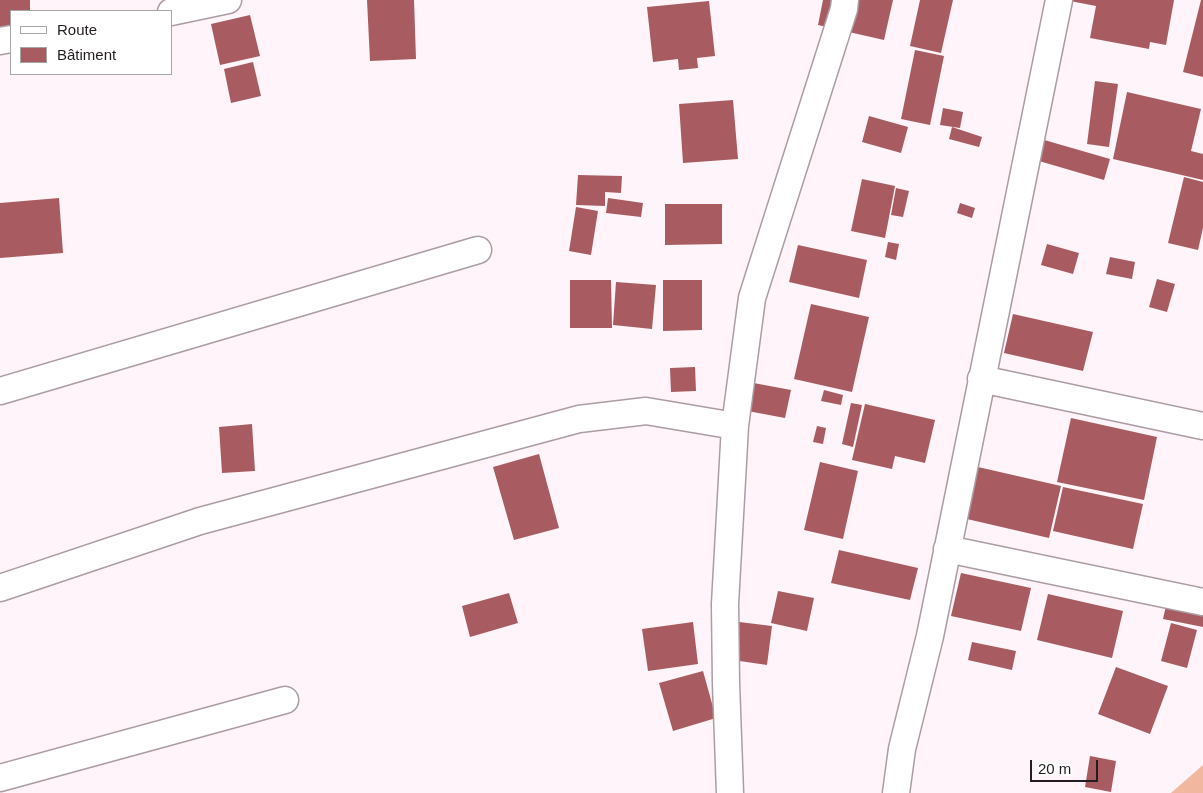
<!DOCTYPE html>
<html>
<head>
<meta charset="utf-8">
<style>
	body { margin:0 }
	#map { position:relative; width:1203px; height:793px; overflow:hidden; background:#fef4f9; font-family:Helvetica,sans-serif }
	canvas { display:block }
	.legend { position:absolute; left:10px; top:10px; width:162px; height:65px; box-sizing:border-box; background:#fff; border:1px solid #a7a5a6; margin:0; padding:6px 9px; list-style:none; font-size:15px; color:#231d20 }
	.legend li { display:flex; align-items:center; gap:10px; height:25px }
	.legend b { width:25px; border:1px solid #a7a5a6 }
	.scale { position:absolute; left:1030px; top:760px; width:68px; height:22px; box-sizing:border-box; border:2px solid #231d20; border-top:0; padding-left:6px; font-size:15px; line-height:18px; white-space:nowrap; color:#231d20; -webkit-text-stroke:4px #fff; paint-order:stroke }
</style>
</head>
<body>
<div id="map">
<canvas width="1203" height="793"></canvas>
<ul class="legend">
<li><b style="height:6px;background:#fff"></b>Route</li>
<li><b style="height:14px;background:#a85c62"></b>Bâtiment</li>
</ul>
<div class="scale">20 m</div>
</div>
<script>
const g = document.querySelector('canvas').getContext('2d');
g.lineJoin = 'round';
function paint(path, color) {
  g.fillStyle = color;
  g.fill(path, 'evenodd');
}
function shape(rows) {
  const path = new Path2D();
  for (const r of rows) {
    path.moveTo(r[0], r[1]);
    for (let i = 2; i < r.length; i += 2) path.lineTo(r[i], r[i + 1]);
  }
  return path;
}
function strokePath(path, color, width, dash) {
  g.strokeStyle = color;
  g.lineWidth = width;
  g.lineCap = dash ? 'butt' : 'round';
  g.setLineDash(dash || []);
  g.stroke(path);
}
const green = shape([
	[1203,765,1203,793,1171,793]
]);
const building = shape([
	[0,0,30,0,30,11,11,11,11,29,0,29],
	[367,0,414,0,416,59,370,61],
	[823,0,893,0,884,40,818,25],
	[920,0,953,0,941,53,910,46],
	[1070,0,1174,0,1166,45,1150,42,1149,49,1090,38,1096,6,1070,1],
	[1201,0,1203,0,1203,77,1183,72],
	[709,1,715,56,697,58,698,68,679,70,678,59,653,62,647,7],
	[250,15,260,56,220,65,211,24],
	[915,50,944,56,930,125,901,119],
	[253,62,261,96,231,103,224,69],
	[1095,81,1118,84,1109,147,1087,144],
	[1127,92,1201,109,1191,151,1203,154,1203,180,1113,159],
	[733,100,738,159,683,163,679,104],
	[943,108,963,112,960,128,940,125],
	[869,116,908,127,901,153,862,142],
	[952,127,982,137,979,147,949,139],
	[1027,135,1110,159,1104,180,1022,156],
	[578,175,622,176,621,193,605,192,605,206,576,205],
	[1184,177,1203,182,1203,228,1198,250,1168,243],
	[862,179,895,186,885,238,851,231],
	[896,188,909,191,903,217,891,215],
	[59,198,63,253,0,258,0,203],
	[608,198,643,203,641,217,606,213],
	[960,203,975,208,972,218,957,213],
	[665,204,722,204,722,244,665,245],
	[576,207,598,211,591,255,569,251],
	[888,242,899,244,896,260,885,257],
	[1047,244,1079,253,1073,274,1041,265],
	[798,245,867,260,859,298,789,282],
	[1110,257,1135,262,1132,279,1106,274],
	[1157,279,1175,284,1167,312,1149,307],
	[570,280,611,280,612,328,570,328],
	[663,280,702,280,702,330,663,331],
	[616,282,656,285,652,329,613,325],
	[811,304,869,317,852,392,794,379],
	[1013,314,1093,332,1083,371,1004,353],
	[695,367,696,391,671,392,670,368],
	[743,381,791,390,785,418,737,409],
	[824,390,843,395,841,405,821,401],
	[851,403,862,405,853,447,842,444],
	[865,404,935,420,925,463,895,456,892,469,852,460],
	[1071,418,1157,437,1144,500,1057,482],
	[252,424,255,471,222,473,219,427],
	[817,426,826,428,823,444,813,442],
	[539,454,559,528,514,540,493,467],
	[820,462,858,471,843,539,804,530],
	[978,467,1061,486,1049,538,967,519],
	[1063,487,1143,504,1133,549,1053,531],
	[839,550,918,568,910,600,831,583],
	[961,573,1031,588,1021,631,951,616],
	[778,591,814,598,807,631,771,623],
	[509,593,518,623,470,637,462,606],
	[1048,594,1123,611,1112,658,1037,640],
	[1168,597,1203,604,1203,627,1163,619],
	[731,621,772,626,767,665,726,659],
	[693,622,698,664,648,671,642,629],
	[1171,623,1197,630,1187,668,1161,661],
	[972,642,1016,651,1012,670,968,660],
	[1116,667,1168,686,1150,734,1098,714],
	[703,671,716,718,673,731,659,683],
	[1090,756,1116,761,1111,792,1085,787]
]);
const street = shape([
	[171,12,228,0],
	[0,41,11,39],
	[981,379,1203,426],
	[0,391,478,250],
	[947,549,1203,602],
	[0,588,200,521,579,419,646,411,735,426],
	[0,778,285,700],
	[730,793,726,683,725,604,735,426,752,298,844,9,845,0],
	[896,793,902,749,930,636,1059,0]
]);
paint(green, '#f1b79f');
paint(building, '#a85c62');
strokePath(street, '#ac9ca4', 29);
strokePath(street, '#fff', 26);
</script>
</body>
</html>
